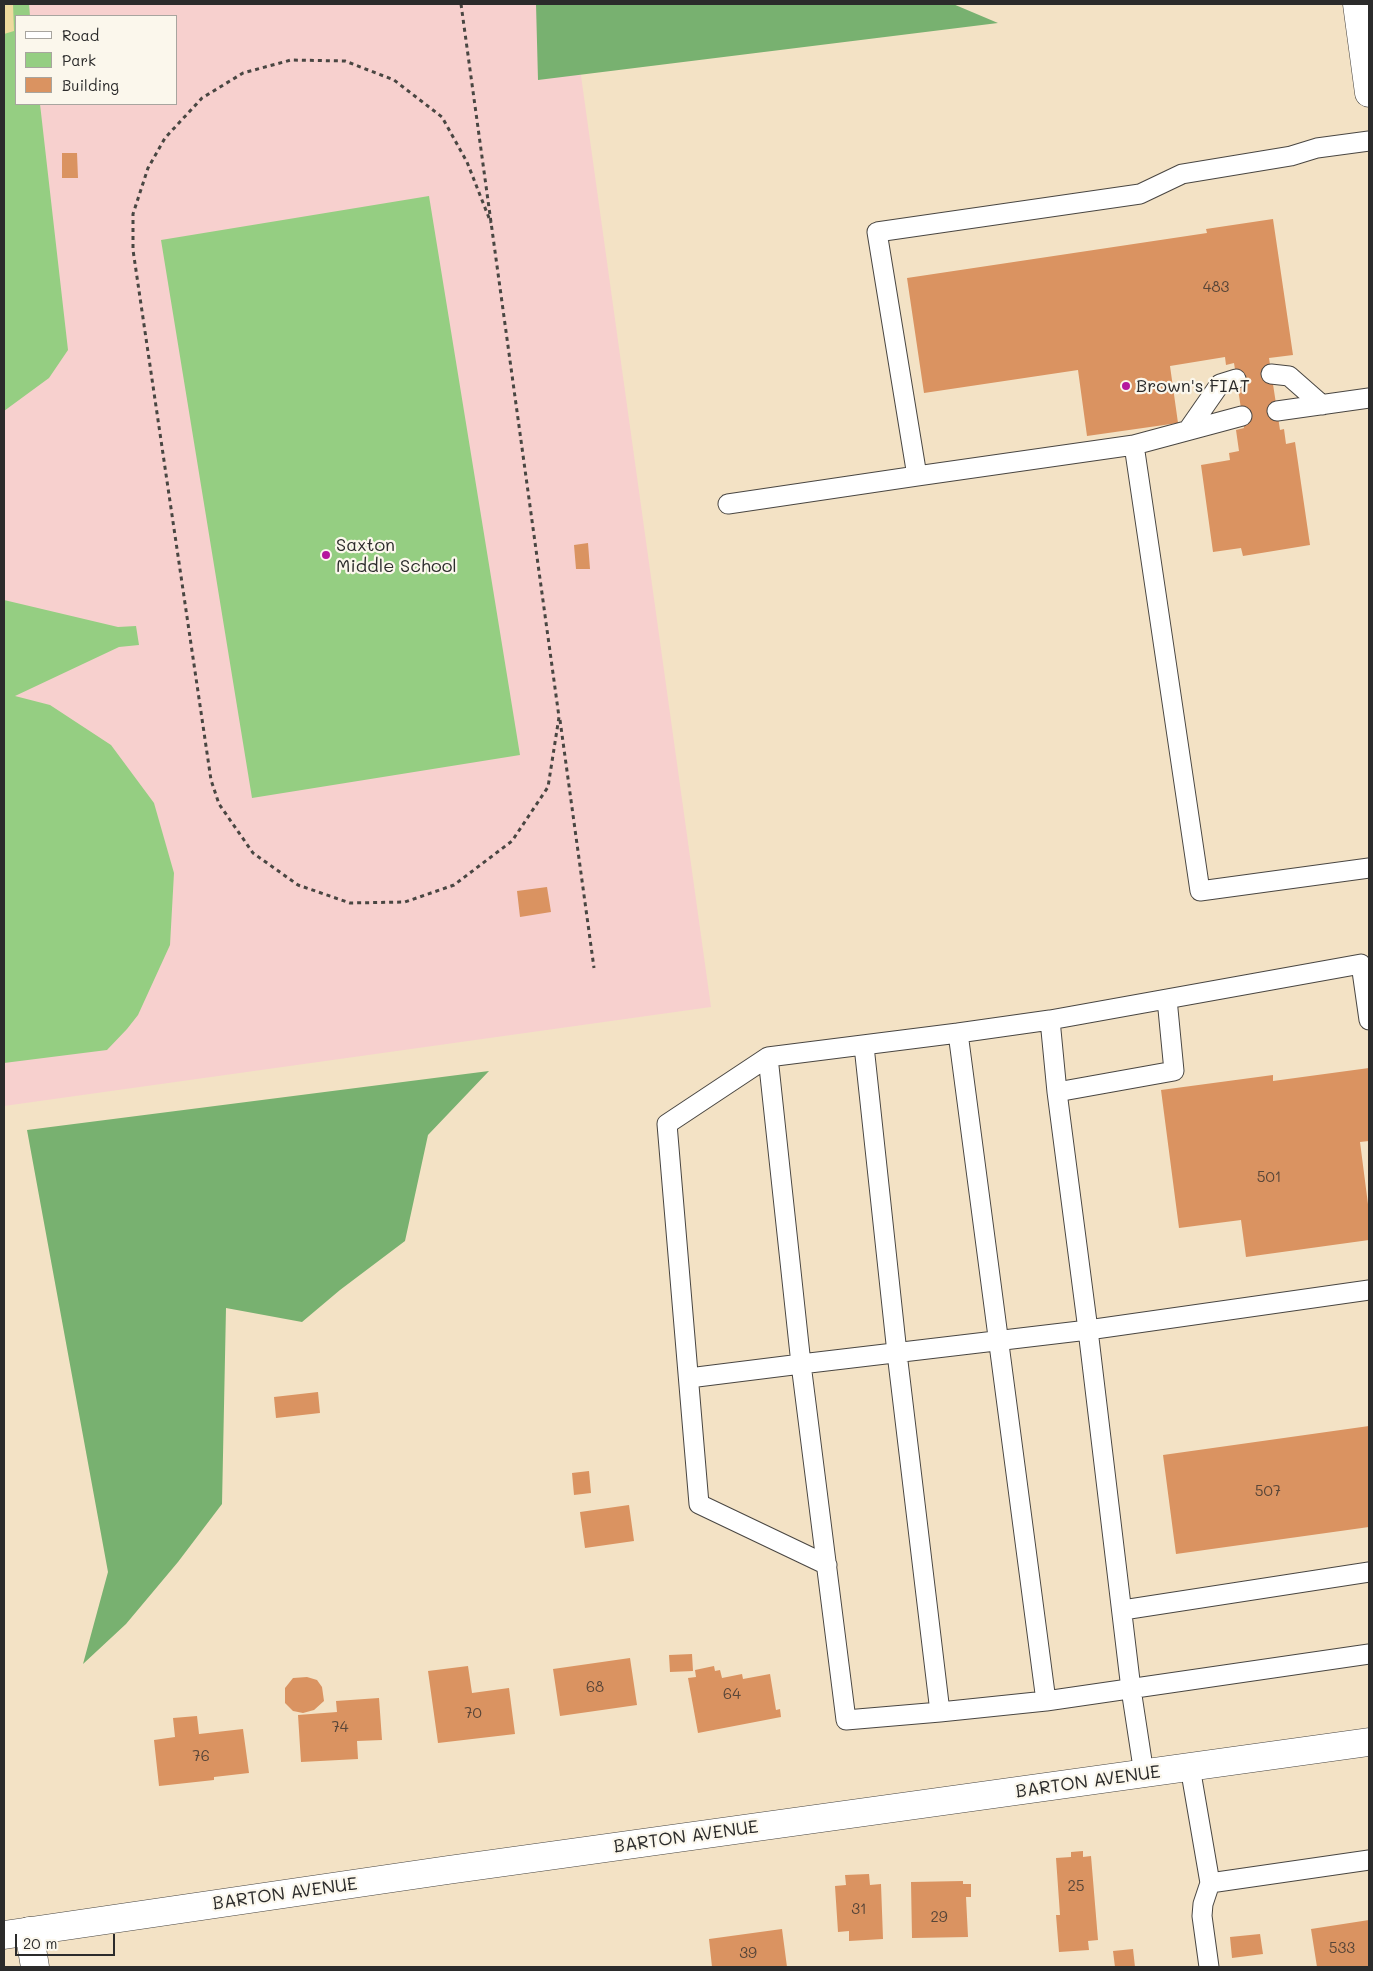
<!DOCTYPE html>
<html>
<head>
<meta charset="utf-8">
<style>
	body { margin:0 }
	#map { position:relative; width:1373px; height:1971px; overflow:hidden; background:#f3e2c5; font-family:Mali,sans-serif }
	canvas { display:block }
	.frame { position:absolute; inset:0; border:5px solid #2b2b2b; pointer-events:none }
	.legend { position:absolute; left:15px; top:15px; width:162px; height:90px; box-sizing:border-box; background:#fbf7ec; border:1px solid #a8a59f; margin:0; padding:6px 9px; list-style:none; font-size:15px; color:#2b2b2b }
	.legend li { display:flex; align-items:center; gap:10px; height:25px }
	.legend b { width:25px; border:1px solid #a8a59f }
	.scale { position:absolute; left:15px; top:1934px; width:100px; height:22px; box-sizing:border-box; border:2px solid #2b2b2b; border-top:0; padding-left:6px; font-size:15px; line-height:18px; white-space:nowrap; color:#2b2b2b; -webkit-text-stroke:4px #fbf7ec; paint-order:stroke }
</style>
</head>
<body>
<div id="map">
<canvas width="1373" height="1971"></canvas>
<div class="frame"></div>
<ul class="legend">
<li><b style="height:6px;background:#fff"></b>Road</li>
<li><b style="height:14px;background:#95ce82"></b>Park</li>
<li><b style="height:14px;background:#da9361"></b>Building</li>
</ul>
<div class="scale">20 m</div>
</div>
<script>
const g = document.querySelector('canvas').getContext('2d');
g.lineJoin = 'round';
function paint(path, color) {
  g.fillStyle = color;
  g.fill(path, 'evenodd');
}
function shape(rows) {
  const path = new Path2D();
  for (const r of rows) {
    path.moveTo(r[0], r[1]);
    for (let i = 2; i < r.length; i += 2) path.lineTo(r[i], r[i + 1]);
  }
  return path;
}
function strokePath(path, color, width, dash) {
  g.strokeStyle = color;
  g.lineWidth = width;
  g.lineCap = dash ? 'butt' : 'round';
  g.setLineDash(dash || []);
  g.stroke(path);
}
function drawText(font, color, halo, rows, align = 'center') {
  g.font = font + ' Mali,sans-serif';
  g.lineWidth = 4.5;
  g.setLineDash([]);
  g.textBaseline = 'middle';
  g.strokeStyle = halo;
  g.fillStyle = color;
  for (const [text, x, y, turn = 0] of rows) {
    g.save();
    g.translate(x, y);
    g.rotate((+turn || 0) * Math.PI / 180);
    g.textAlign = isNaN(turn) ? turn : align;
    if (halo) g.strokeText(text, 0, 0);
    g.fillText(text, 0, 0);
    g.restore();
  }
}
const built = shape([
	[4,4,571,4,711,1007,4,1106],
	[16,16,176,16,176,104,16,104]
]);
const green = shape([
	[4,4,29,4,30,16,16,16,16,104,40,104,68,350,49,378,4,411],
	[429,196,520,755,252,798,161,240],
	[4,600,118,627,136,626,139,645,119,647,15,696,50,705,111,745,154,803,174,873,170,945,138,1015,127,1029,107,1050,4,1063]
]);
const forest = shape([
	[536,4,953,4,998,23,538,80],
	[489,1071,428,1135,405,1241,340,1290,302,1322,226,1308,222,1504,178,1562,126,1624,83,1664,108,1572,27,1130]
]);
const sand = shape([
	[4,4,13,4,14,31,4,34]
]);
const building = shape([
	[62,153,77,153,78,178,62,178],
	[1273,219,1293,355,1269,358,1280,430,1284,429,1286,444,1295,442,1310,545,1243,556,1241,548,1213,552,1201,465,1230,460,1229,453,1239,451,1236,430,1244,428,1234,363,1226,365,1225,357,1170,366,1178,423,1087,436,1078,370,924,393,907,278,1207,233,1206,229],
	[588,543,590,569,576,569,574,545],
	[547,887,551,912,520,917,517,891],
	[1369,1068,1369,1141,1360,1142,1369,1212,1369,1240,1246,1257,1241,1220,1179,1228,1161,1090,1273,1075,1273,1081],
	[318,1392,320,1413,276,1418,274,1397],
	[1369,1426,1369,1527,1176,1554,1163,1455],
	[589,1471,591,1493,574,1495,572,1473],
	[629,1505,634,1541,585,1548,580,1512],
	[692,1654,693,1671,670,1672,669,1655],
	[630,1658,637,1705,560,1716,553,1669],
	[468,1666,472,1693,509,1688,515,1734,438,1743,428,1671],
	[714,1666,715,1671,720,1670,722,1678,742,1674,743,1679,770,1674,776,1710,780,1709,781,1717,698,1733,688,1678,696,1677,695,1670],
	[307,1677,317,1680,322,1687,324,1701,314,1710,303,1713,293,1711,285,1703,285,1688,293,1678],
	[379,1698,382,1740,357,1741,358,1759,301,1762,298,1715,337,1712,336,1701],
	[197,1716,199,1734,243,1729,249,1773,214,1777,214,1780,159,1786,154,1740,175,1737,173,1718],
	[1083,1851,1083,1857,1091,1856,1098,1940,1088,1941,1089,1950,1059,1952,1056,1915,1060,1915,1056,1858,1071,1857,1071,1852],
	[869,1874,870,1885,881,1884,883,1939,849,1941,849,1931,838,1932,835,1886,846,1885,845,1875],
	[963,1881,963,1884,971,1884,971,1897,966,1897,968,1937,912,1938,911,1882],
	[1369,1920,1369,1967,1317,1967,1311,1929],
	[782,1929,787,1967,712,1967,709,1939],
	[1260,1934,1263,1954,1232,1958,1230,1937],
	[1133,1949,1135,1967,1115,1967,1113,1951]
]);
const path = shape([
	[461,4,559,717,548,787,512,841,454,885,405,902,350,903,298,885,253,853,219,804,211,780,133,250,133,214,148,168,165,138,202,98,243,73,291,60,345,61,394,80,442,117,467,162,491,223],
	[560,720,594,968]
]);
const lane = shape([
	[1271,374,1289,376,1322,405],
	[1277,411,1369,398],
	[1242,416,1134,445,917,476,877,232,1140,194,1182,174,1291,156,1317,148,1369,141],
	[1188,430,1220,384,1236,379],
	[1134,445,1200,891,1369,868],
	[728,504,917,476],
	[1050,1020,1057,1092,1088,1330,801,1364,846,1720,940,1712,1046,1701,1369,1654],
	[864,1046,897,1353,940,1712],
	[768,1057,667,1124,699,1504,827,1565],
	[1057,1092,1174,1071,1167,999],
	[689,1378,801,1364,768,1057,958,1033],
	[1123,1610,1369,1572],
	[1046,1701,958,1033,1050,1020,1361,964,1369,1020],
	[1190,1767,1210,1883,1203,1904,1202,1916,1209,1967],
	[1144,1774,1131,1689,1088,1330,1369,1290],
	[1210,1883,1369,1860]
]);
const street = shape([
	[29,1931,35,1967]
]);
const secondary = shape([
	[4,1935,448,1870,1369,1742]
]);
const primary = shape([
	[1357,4,1369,93]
]);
const markers = [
	[1126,386,5,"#b5179e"],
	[326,555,5,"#b5179e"]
];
const numberNames = [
	["483",1216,287],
	["501",1269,1177],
	["507",1268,1491],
	["68",595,1687],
	["64",732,1694],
	["70",473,1713],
	["74",340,1727],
	["76",201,1756],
	["25",1076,1886],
	["31",859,1909],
	["29",939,1917],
	["533",1342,1948],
	["39",748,1953]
];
const poiNames = [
	["Brown's FIAT",1136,386],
	["Saxton",336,545],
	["Middle School",336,566]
];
const streetNames = [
	["BARTON AVENUE",1088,1782,-8],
	["BARTON AVENUE",686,1837,-8],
	["BARTON AVENUE",285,1894,-8]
];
paint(built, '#f7d0ce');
paint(green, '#95ce82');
paint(forest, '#78b170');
paint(sand, '#eeda9e');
paint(building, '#da9361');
strokePath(lane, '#494642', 21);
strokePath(street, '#494642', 29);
strokePath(secondary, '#494642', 29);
strokePath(primary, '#494642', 29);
strokePath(path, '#494642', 3, [4, 4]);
strokePath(lane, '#fff', 19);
strokePath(street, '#fff', 28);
strokePath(secondary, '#fff', 28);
strokePath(primary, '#fff', 28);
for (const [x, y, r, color] of markers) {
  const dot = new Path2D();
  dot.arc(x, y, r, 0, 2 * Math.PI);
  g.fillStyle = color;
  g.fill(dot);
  strokePath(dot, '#fbf7ec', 2);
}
drawText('15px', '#574538', null, numberNames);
drawText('18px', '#2b2b2b', '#fbf7ec', poiNames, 'left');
drawText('18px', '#2b2b2b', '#fbf7ec', streetNames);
</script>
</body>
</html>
